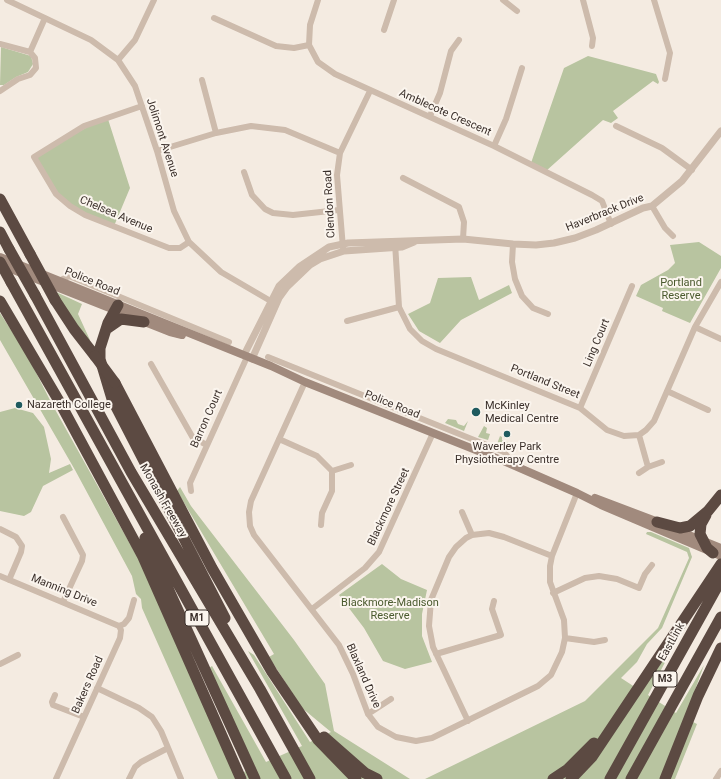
<!DOCTYPE html>
<html>
<head>
<meta charset="utf-8">
<style>
	body { margin:0 }
	canvas { display:block; background:#f4ebe1 }
</style>
</head>
<body>
<canvas width="721" height="779"></canvas>
<script>
const g = document.querySelector('canvas').getContext('2d');
g.lineJoin = 'round';
function paint(path, color) {
  g.fillStyle = color;
  g.fill(path, 'evenodd');
}
function shape(rows) {
  const path = new Path2D();
  for (const r of rows) {
    path.moveTo(r[0], r[1]);
    for (let i = 2; i < r.length; i += 2) path.lineTo(r[i], r[i + 1]);
  }
  return path;
}
function strokePath(path, color, width, dash) {
  g.strokeStyle = color;
  g.lineWidth = width;
  g.lineCap = dash ? 'butt' : 'round';
  g.setLineDash(dash || []);
  g.stroke(path);
}
function drawText(font, color, halo, rows, align = 'center') {
  g.font = font + ' Roboto,sans-serif';
  g.lineWidth = 4;
  g.setLineDash([]);
  g.textBaseline = 'middle';
  g.strokeStyle = halo;
  g.fillStyle = color;
  for (const [text, x, y, turn = 0] of rows) {
    g.save();
    g.translate(x, y);
    g.rotate((+turn || 0) * Math.PI / 180);
    g.textAlign = isNaN(turn) ? turn : align;
    if (halo) g.strokeText(text, 0, 0);
    g.fillText(text, 0, 0);
    g.restore();
  }
}
const green = shape([
	[1,47,31,56,33,64,28,72,16,77,4,85,0,85],
	[588,56,656,74,659,82,658,84,653,81,613,111,618,118,611,123,603,120,546,171,531,163,564,68],
	[107,116,130,188,114,226,85,215,56,194,34,157],
	[699,242,721,256,721,268,690,323,662,311,663,308,636,296,641,285,668,270,675,263,670,245],
	[471,277,479,300,509,285,512,293,461,320,440,343,419,331,408,314,430,303,438,278],
	[54,291,82,304,78,314,90,340,87,342],
	[0,313,26,353,52,404,149,578,235,776,255,767,209,668,212,666,266,762,302,746,248,651,254,655,310,742,331,732,302,708,269,657,274,654,177,491,180,487,191,506,294,640,325,684,334,731,410,779,218,779,142,608,141,599,136,594,132,576,75,470,0,340],
	[15,408,33,413,44,427,51,459,49,473,70,464,73,470,43,486,31,512,24,516,0,511,0,412],
	[448,419,456,420,458,424,464,426,468,421,464,431,445,423],
	[484,426,487,428,486,433,490,434,488,440,478,437],
	[500,436,502,437,502,440,513,444,508,449,497,444],
	[647,532,651,532,689,548,692,557,662,628,647,644,637,662,621,678,641,691,674,645,648,695,676,713,704,665,685,718,697,724,675,779,425,779,585,701,658,628,689,558,687,552,646,534],
	[382,564,401,579,427,590,422,614,422,636,432,662,405,669,383,661,364,628,339,595]
]);
const minor = shape([
	[7,0,91,40,118,60,135,86,157,151,174,211,189,242,221,272,274,303],
	[318,0,310,25,309,45,318,62,335,74,494,146,592,195,602,201,611,224],
	[503,0,517,11],
	[583,0,593,38,592,46],
	[654,0,670,53,665,79],
	[214,18,276,46,294,48,309,45],
	[384,30,394,0],
	[0,44,30,52,35,58,36,68,30,75,18,79,0,91],
	[30,52,45,18],
	[118,60,135,40,154,0],
	[202,80,216,133],
	[142,106,84,126,34,157,56,194,70,206,85,215,169,248,180,248,189,242],
	[430,116,440,93,451,51,459,40],
	[616,126,662,148,692,170],
	[494,146,506,119,522,68],
	[157,151,216,133,251,126,285,130,340,153],
	[244,172,252,195,265,209,273,213,293,215,339,210],
	[403,178,459,207,464,222,463,239],
	[652,206,665,228,673,236],
	[395,243,399,307,410,329,422,341,436,349,580,408,607,430,624,436,639,435,646,430,654,421,695,327,721,282],
	[513,244,512,262,515,279,522,296,533,308,548,314],
	[343,248,337,175,340,153,370,91],
	[59,281,69,276,79,280,229,342],
	[347,321,399,307],
	[695,327,721,339],
	[268,357,504,452,508,457,506,462],
	[151,364,193,438,207,445],
	[305,382,251,501,249,512,250,526,254,535,339,645,353,674,368,714,378,727,396,737,416,741,432,738,538,686,551,675,562,652,565,638,564,620,550,582,550,566,552,556,577,493],
	[667,391,708,410],
	[580,408,632,286],
	[639,435,648,467],
	[279,439,317,456,332,471,332,491,322,513,321,525],
	[332,471,351,465],
	[639,473,648,467,662,462],
	[191,491,190,483,247,357],
	[462,512,472,535],
	[63,517,83,555,82,561,63,602],
	[0,529,16,537,22,546,21,552,9,580],
	[0,576,119,626],
	[553,593,585,578,599,576,617,579,639,588,645,574,652,565],
	[312,609,365,568,379,552,433,433],
	[119,626,124,624,129,618,134,600],
	[565,638,594,642,605,640],
	[436,654,501,635,492,609,494,601],
	[0,664,18,655],
	[97,688,139,708,152,717,161,731,181,779],
	[55,695,52,702,53,705,84,717],
	[368,714,391,699],
	[468,721,433,647,429,626,431,600,449,557,456,547,466,538,472,535,489,533,504,537,552,556],
	[56,779,120,638,121,630,119,626],
	[129,779,135,767,141,762,168,748],
	[716,779,721,771]
]);
const tertiary = shape([
	[244,355,279,286,299,267,329,247,348,243,463,239,513,244,536,245,554,243,575,238,596,230,643,208,652,206,682,181,721,131],
	[252,359,279,298,287,287,310,265,320,259,344,251,402,247,414,242]
]);
const secondary = shape([
	[0,257,271,366,305,382,506,462,577,493,601,505,721,556],
	[1,265,170,332,182,335],
	[595,498,661,523],
	[674,529,721,548]
]);
const motorway = shape([
	[0,199,30,254],
	[0,232,9,249],
	[11,282,286,779],
	[35,295,131,472,260,689,310,779],
	[55,300,74,329,95,356],
	[0,301,59,401,143,557,241,779],
	[118,305,108,323,100,348,100,359,112,399,225,618],
	[108,328,121,319,144,322],
	[115,383,212,568,272,672,318,740,356,779],
	[706,515,701,524,700,534,707,548,713,553],
	[657,522,680,528,690,526,708,511,721,495],
	[145,538,255,779],
	[324,737,365,773,377,779],
	[553,779,568,769,594,743],
	[571,779,592,757,721,564],
	[610,779,721,580],
	[631,779,721,617],
	[665,779,698,696,721,648]
]);
const motorwayBridge = shape([
	[9,249,35,295],
	[30,254,55,300],
	[0,262,11,282],
	[95,356,115,383]
]);
const markers = [
	[19,405,4,"#1f5a5e"],
	[476,412,5,"#1f5a5e"],
	[507,434,4,"#1f5a5e"]
];
const shields = [
	[197,618,24],
	[665,679,24]
];
const shieldNames = [
	["M1",197,618],
	["M3",665,679]
];
const streetNames = [
	["Amblecote Crescent",445,113,24],
	["Jolimont Avenue",162,138,72],
	["Clendon Road",330,204,-93],
	["Haverbrack Drive",605,213,-22],
	["Chelsea Avenue",116,215,23],
	["Police Road",92,282,22],
	["Ling Court",597,343,-67],
	["Portland Street",545,382,22],
	["Police Road",392,405,22],
	["Barron Court",207,419,-66],
	["Monash Freeway",163,501,60],
	["Blackmore Street",389,507,-65],
	["Manning Drive",64,591,22],
	["EastLink",672,642,-61],
	["Blaxland Drive",363,676,66],
	["Bakers Road",88,685,-66]
];
const parkNames = [
	["Portland",681,283],
	["Reserve",681,296],
	["Blackmore-Madison",390,603],
	["Reserve",390,616]
];
const poiNames = [
	["Nazareth College",27,405],
	["McKinley",485,406],
	["Medical Centre",485,419],
	["Waverley Park",507,447,"center"],
	["Physiotherapy Centre",507,460,"center"]
];
paint(green, '#b8c4a0');
strokePath(minor, '#cdbbac', 6);
strokePath(tertiary, '#cdbbac', 7);
strokePath(secondary, '#a18a7d', 8);
strokePath(motorway, '#5c4a42', 11);
strokePath(motorwayBridge, '#5c4a42', 11);
for (const [x, y, r, color] of markers) {
  const dot = new Path2D();
  dot.arc(x, y, r, 0, 2 * Math.PI);
  g.fillStyle = color;
  g.fill(dot);
  strokePath(dot, '#fbf5ee', 1.5);
}
for (const [x, y, w] of shields) {
  const box = new Path2D();
  box.roundRect(x - w / 2, y - 8, w, 16, 3);
  g.fillStyle = '#fbf5ee';
  g.fill(box);
  strokePath(box, '#3b302b', 1);
}
drawText('bold 10px', '#3b302b', null, shieldNames);
drawText('11px', '#3b302b', '#fbf5ee', streetNames);
drawText('11px', '#4a5a2e', '#fbf5ee', parkNames);
drawText('11px', '#3b302b', '#fbf5ee', poiNames, 'left');
</script>
</body>
</html>
